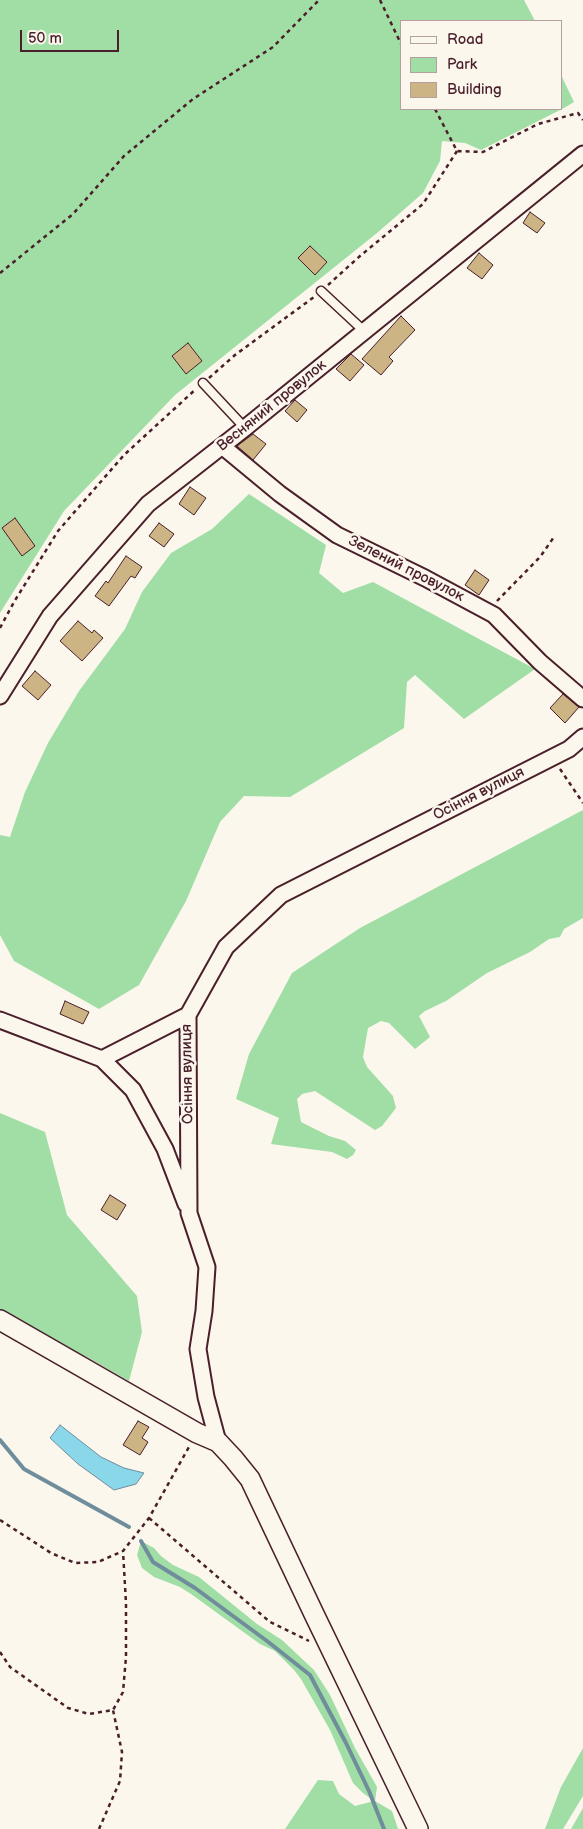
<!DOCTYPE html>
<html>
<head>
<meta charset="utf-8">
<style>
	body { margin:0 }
	#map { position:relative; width:583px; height:1829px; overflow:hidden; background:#fbf7ec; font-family:"Balsamiq Sans",sans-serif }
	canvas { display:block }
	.legend { position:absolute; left:400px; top:20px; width:162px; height:90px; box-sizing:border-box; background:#fbf7ec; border:1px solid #b4a19f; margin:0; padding:6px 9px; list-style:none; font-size:15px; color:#4a1f2b }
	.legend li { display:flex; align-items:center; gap:10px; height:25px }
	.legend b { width:25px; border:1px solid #b4a19f }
	.scale { position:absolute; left:20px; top:30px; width:99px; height:22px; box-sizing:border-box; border:2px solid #4a1f2b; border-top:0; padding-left:6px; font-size:15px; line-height:18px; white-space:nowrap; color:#4a1f2b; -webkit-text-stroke:4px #fbf7ec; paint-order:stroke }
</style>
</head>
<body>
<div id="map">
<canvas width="583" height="1829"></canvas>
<ul class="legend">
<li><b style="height:6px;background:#fbf7ec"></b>Road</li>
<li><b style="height:14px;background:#a0dea6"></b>Park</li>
<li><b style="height:14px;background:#ccb484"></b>Building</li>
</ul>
<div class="scale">50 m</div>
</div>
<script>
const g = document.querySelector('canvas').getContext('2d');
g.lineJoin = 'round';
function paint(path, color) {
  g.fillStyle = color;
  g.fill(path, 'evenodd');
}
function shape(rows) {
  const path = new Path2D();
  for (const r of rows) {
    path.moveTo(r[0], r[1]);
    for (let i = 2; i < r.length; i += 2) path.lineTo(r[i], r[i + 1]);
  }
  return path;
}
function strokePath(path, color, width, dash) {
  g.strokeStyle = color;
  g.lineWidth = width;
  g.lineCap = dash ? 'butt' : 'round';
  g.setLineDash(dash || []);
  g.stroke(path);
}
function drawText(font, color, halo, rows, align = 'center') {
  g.font = font + ' "Balsamiq Sans",sans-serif';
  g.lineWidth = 5;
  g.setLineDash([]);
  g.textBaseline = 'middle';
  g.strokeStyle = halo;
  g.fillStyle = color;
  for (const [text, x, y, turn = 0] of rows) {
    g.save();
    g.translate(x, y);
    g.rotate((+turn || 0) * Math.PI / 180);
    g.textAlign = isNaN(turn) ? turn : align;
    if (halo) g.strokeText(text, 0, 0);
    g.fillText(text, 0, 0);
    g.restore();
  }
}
const green = shape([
	[0,0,524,0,535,21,402,21,402,109,562,109,562,77,574,102,564,108,481,150,465,143,442,141,440,161,423,193,377,233,175,395,64,511,0,613],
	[249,494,326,545,319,573,343,593,373,582,535,669,464,719,415,675,407,682,404,728,290,797,244,796,220,822,186,901,139,985,99,1009,14,961,0,935,0,835,10,837,25,792,48,743,79,691,125,629,142,592,171,553,212,529],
	[583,810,583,918,564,929,560,937,549,939,530,952,487,973,446,1001,425,1011,419,1016,430,1037,415,1049,389,1023,381,1021,368,1028,363,1057,367,1067,393,1096,396,1108,382,1126,375,1130,315,1091,302,1094,297,1099,301,1122,329,1136,345,1141,356,1150,353,1155,347,1159,332,1152,271,1144,279,1118,236,1099,249,1054,292,973,360,928],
	[0,1113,45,1132,67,1215,137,1296,142,1332,129,1381,87,1357,47,1339,0,1313],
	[141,1541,154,1548,161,1556,173,1565,199,1577,257,1624,282,1640,314,1670,330,1695,355,1748,377,1787,375,1801,392,1811,398,1829,285,1829,318,1780,333,1781,339,1794,355,1806,374,1801,363,1793,353,1783,330,1730,301,1679,294,1670,275,1651,260,1644,191,1594,180,1587,154,1577,142,1568,137,1555],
	[583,1748,583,1796,563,1829,545,1829,561,1787],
	[583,1808,583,1829,571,1829]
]);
const water = shape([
	[60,1425,101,1457,124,1468,144,1473,136,1484,114,1490,78,1464,50,1438,60,1425]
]);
const stream = shape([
	[0,1440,24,1469,129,1527],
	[141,1541,153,1562,195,1588,267,1641,310,1675,346,1743,369,1791,384,1829]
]);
const building = shape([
	[530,212,545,223,537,233,523,223,530,212],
	[310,246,327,262,315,275,298,258,310,246],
	[479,253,493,265,482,279,467,268,479,253],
	[401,316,415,330,389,357,393,361,381,375,362,359,401,316],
	[188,343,202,361,186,374,172,356,188,343],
	[351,354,364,365,350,381,336,369,351,354],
	[295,400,307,410,297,422,285,411,295,400],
	[253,434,266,444,253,460,237,446,253,434],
	[190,487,206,498,194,515,179,504,190,487],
	[15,518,35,546,22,556,2,528,15,518],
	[159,523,174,534,164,547,149,536,159,523],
	[126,556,142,567,135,578,131,576,109,606,95,596,106,581,108,583,126,556],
	[475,570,489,580,479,595,465,585,475,570],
	[78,621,92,633,94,630,103,638,82,661,60,641,78,621],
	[35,671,51,685,38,700,22,686,35,671],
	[563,694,579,707,565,723,550,708,563,694],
	[65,1001,89,1012,83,1024,60,1014,65,1001],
	[110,1195,126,1205,117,1220,101,1210,110,1195],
	[138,1421,149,1427,142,1438,148,1442,140,1455,123,1445,138,1421]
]);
const path = shape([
	[380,0,402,46],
	[435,109,457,151,483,152,538,124,578,113,583,120],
	[0,273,73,214,124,156,193,99,273,47,319,0],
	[328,285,360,256,423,204,457,151],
	[209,378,235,355,314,297],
	[497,601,540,557,554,537],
	[0,628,14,602,58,531,124,455,196,389],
	[560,769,583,803],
	[149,1518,270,1622,309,1641],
	[0,1520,51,1553,75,1563,98,1562,123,1551],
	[0,1652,10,1667,68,1708,89,1714,113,1710,123,1692,126,1657,126,1603,123,1551,149,1518,189,1447],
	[99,1829,120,1781,122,1752,113,1710]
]);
const service = shape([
	[321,291,364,331],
	[203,383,245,428]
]);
const minor = shape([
	[222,446,280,494,337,535,425,578,494,615,540,662,583,699],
	[0,696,50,616,148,504,245,428,583,154],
	[0,1020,102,1059,133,1090,165,1149,186,1204],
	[102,1059,188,1015],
	[218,1442,206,1397,198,1349,204,1311,207,1267,189,1213,188,1015,226,947,281,895,569,749,583,737]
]);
const tertiary = shape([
	[0,1320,197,1433,218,1442,233,1458,250,1479,314,1614,418,1829]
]);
const streetNames = [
	["Весняний провулок",272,406,-39],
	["Зелений провулок",406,569,27],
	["Осіння вулиця",479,794,-27],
	["Осіння вулиця",188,1074,-91]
];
paint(green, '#a0dea6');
paint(water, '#89d7e8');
strokePath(water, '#708d9c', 1);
strokePath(stream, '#708d9c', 4);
paint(building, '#ccb484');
strokePath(building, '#4a1f2b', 1);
strokePath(service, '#4a1f2b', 11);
strokePath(minor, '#4a1f2b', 19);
strokePath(tertiary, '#4a1f2b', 22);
strokePath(path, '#4a1f2b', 2.5, [4, 4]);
strokePath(service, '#fbf7ec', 8);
strokePath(minor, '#fbf7ec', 15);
strokePath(tertiary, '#fbf7ec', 19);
drawText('15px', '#4a1f2b', '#fbf7ec', streetNames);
</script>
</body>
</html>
